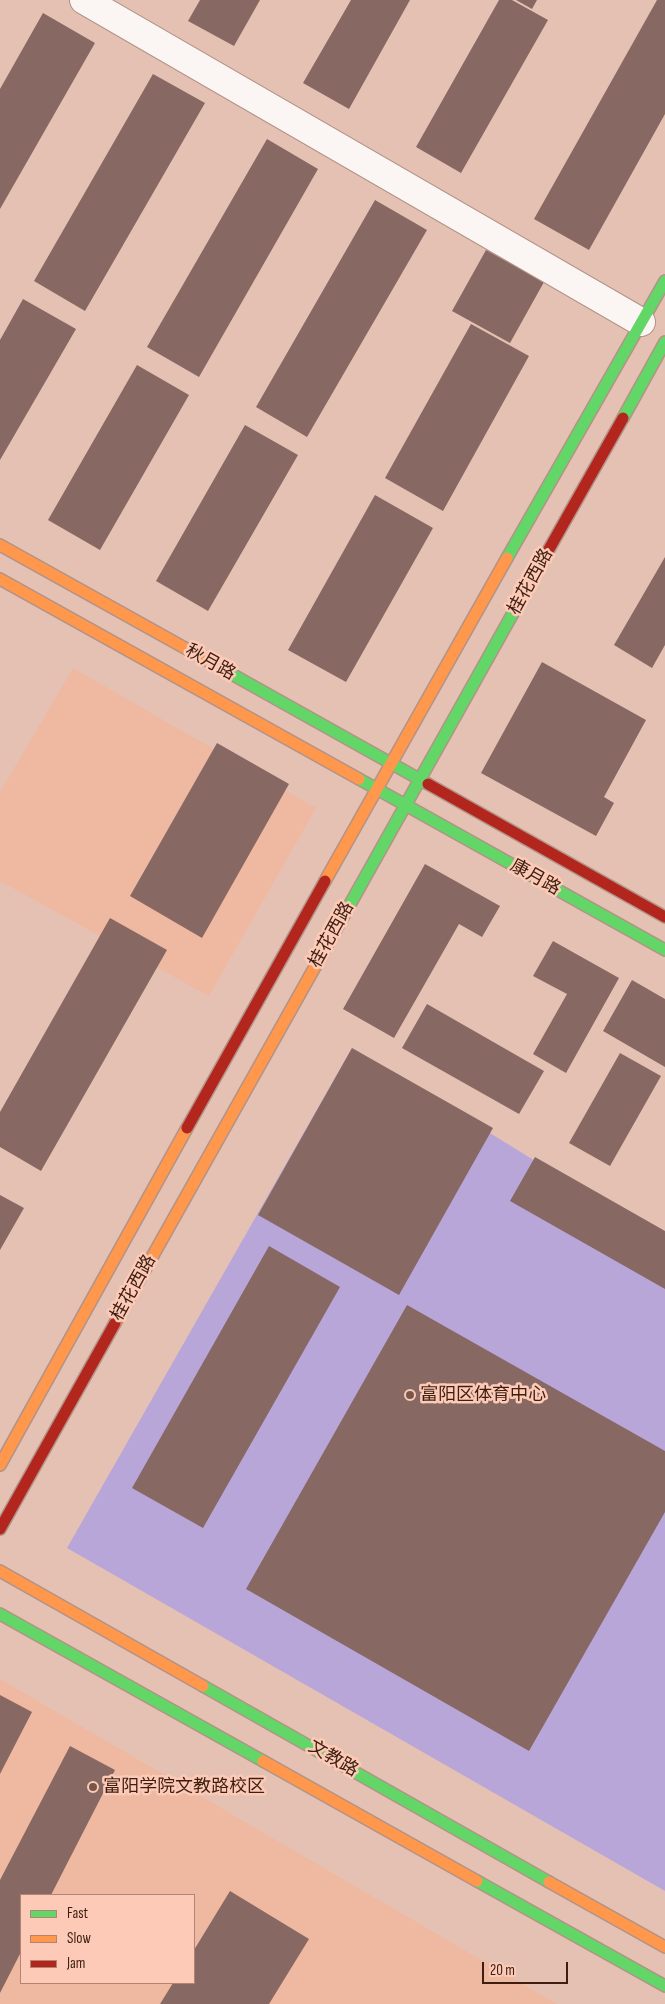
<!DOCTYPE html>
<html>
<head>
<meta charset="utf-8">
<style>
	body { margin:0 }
	#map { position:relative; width:665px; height:2004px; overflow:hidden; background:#e5c1b3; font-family:"Sofia Sans Condensed",sans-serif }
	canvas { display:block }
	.legend { position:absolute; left:20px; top:1894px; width:175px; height:90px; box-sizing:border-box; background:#fccab6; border:1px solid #b08574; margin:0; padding:6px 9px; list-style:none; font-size:15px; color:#3d1e11 }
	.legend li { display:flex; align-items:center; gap:10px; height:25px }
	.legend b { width:25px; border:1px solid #b08574 }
	.scale { position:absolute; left:482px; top:1962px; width:86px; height:22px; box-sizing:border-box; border:2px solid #3d1e11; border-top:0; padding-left:6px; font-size:15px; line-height:18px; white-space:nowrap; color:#3d1e11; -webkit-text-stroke:4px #fccab6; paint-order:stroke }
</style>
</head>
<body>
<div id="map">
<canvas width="665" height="2004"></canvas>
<ul class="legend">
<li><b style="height:6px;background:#63d668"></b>Fast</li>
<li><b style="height:6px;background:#ff974d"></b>Slow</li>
<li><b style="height:6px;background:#b3261e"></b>Jam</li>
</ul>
<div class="scale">20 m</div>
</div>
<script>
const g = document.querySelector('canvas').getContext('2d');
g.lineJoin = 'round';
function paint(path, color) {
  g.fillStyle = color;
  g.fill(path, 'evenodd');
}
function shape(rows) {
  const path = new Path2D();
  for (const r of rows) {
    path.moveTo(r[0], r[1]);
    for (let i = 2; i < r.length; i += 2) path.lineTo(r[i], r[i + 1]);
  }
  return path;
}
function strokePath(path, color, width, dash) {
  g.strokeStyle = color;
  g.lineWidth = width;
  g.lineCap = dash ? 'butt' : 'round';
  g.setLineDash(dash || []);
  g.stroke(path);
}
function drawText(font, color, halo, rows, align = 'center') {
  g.font = font + ' "Sofia Sans Condensed","Noto Sans SC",sans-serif';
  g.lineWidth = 5;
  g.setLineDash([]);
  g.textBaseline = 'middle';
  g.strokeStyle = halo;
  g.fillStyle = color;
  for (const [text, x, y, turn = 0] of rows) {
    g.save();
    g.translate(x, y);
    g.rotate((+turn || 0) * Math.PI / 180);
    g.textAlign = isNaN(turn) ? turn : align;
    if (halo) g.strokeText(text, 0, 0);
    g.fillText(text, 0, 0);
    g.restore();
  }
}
const built = shape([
	[73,668,316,808,209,996,0,881,0,792],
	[0,1679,557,2004,0,2004],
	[21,1895,194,1895,194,1983,21,1983]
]);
const green = shape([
	[352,1048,665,1241,665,1891,67,1548]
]);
const building = shape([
	[200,0,260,0,234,46,188,21],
	[351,0,410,0,349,109,303,83],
	[499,0,512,0,548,20,461,173,416,147],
	[516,0,537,0,532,9],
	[657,0,665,0,665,114,589,250,534,219],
	[43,13,95,43,0,209,0,89],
	[153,74,205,103,85,311,34,281],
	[267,139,318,169,199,377,147,347],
	[375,200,427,230,307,437,256,407],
	[486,250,544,282,510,343,452,311],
	[23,299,76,329,0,460,0,340],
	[471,324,529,356,443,511,385,478],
	[137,365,189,395,100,550,48,520],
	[245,425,298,455,208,611,156,581],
	[375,495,433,528,346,682,288,650],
	[665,557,665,645,652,668,614,645],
	[542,662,646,720,604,797,614,803,596,836,481,773],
	[217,743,289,784,202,938,130,896],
	[425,864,500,906,482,937,459,924,394,1038,343,1009],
	[110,918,167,950,41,1171,0,1147,0,1112],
	[553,941,619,978,566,1073,533,1054,567,994,533,976],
	[632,980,665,999,665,1067,603,1031],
	[427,1004,544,1071,519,1114,402,1048],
	[352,1048,493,1128,399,1295,258,1215],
	[620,1053,661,1076,610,1166,569,1143],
	[535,1157,665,1231,665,1289,510,1201],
	[0,1195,24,1208,0,1250],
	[269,1246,340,1287,203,1528,132,1488],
	[407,1305,665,1451,665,1512,529,1751,246,1589],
	[0,1695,32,1712,0,1774],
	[70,1746,115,1770,51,1895,21,1895,21,1952,0,1993,0,1880],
	[230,1891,309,1939,269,2004,160,2004,173,1983,194,1983,194,1950]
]);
const street = shape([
	[84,0,641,322]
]);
const fast = shape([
	[623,418,665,342],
	[507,558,665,281],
	[219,667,428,784],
	[359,779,665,950],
	[316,965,526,590],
	[0,1614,263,1761],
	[203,1686,549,1882],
	[477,1881,665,1986]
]);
const slow = shape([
	[0,545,219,667],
	[0,579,359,779],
	[325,881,507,558],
	[115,1323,316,965],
	[0,1465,187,1128],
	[0,1571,203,1686],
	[263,1761,477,1881],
	[549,1882,665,1947]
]);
const jam = shape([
	[526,590,623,418],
	[428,784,665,917],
	[187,1128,325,881],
	[0,1529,115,1323]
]);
const markers = [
	[410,1395,5,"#78574a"],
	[93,1787,5,"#78574a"]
];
const streetNames = [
	["桂花西路",531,582,-61],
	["秋月路",210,663,29],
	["康月路",535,878,29],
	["桂花西路",332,935,-61],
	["桂花西路",134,1288,-61],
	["文教路",333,1759,30]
];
const poiNames = [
	["富阳区体育中心",420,1395],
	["富阳学院文教路校区",103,1787]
];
paint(built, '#efb8a1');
paint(green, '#b8a6d9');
paint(building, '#876863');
strokePath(street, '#b29387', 30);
strokePath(fast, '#b29387', 14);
strokePath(slow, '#b29387', 14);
strokePath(jam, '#b29387', 14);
strokePath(street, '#fbf6f4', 28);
strokePath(fast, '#63d668', 11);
strokePath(slow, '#ff974d', 11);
strokePath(jam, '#b3261e', 11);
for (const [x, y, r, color] of markers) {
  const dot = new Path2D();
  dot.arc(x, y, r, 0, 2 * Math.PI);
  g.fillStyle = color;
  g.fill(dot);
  strokePath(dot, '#fccab6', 2);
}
drawText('18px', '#3d1e11', '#fccab6', streetNames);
drawText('18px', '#3d1e11', '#fccab6', poiNames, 'left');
</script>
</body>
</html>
